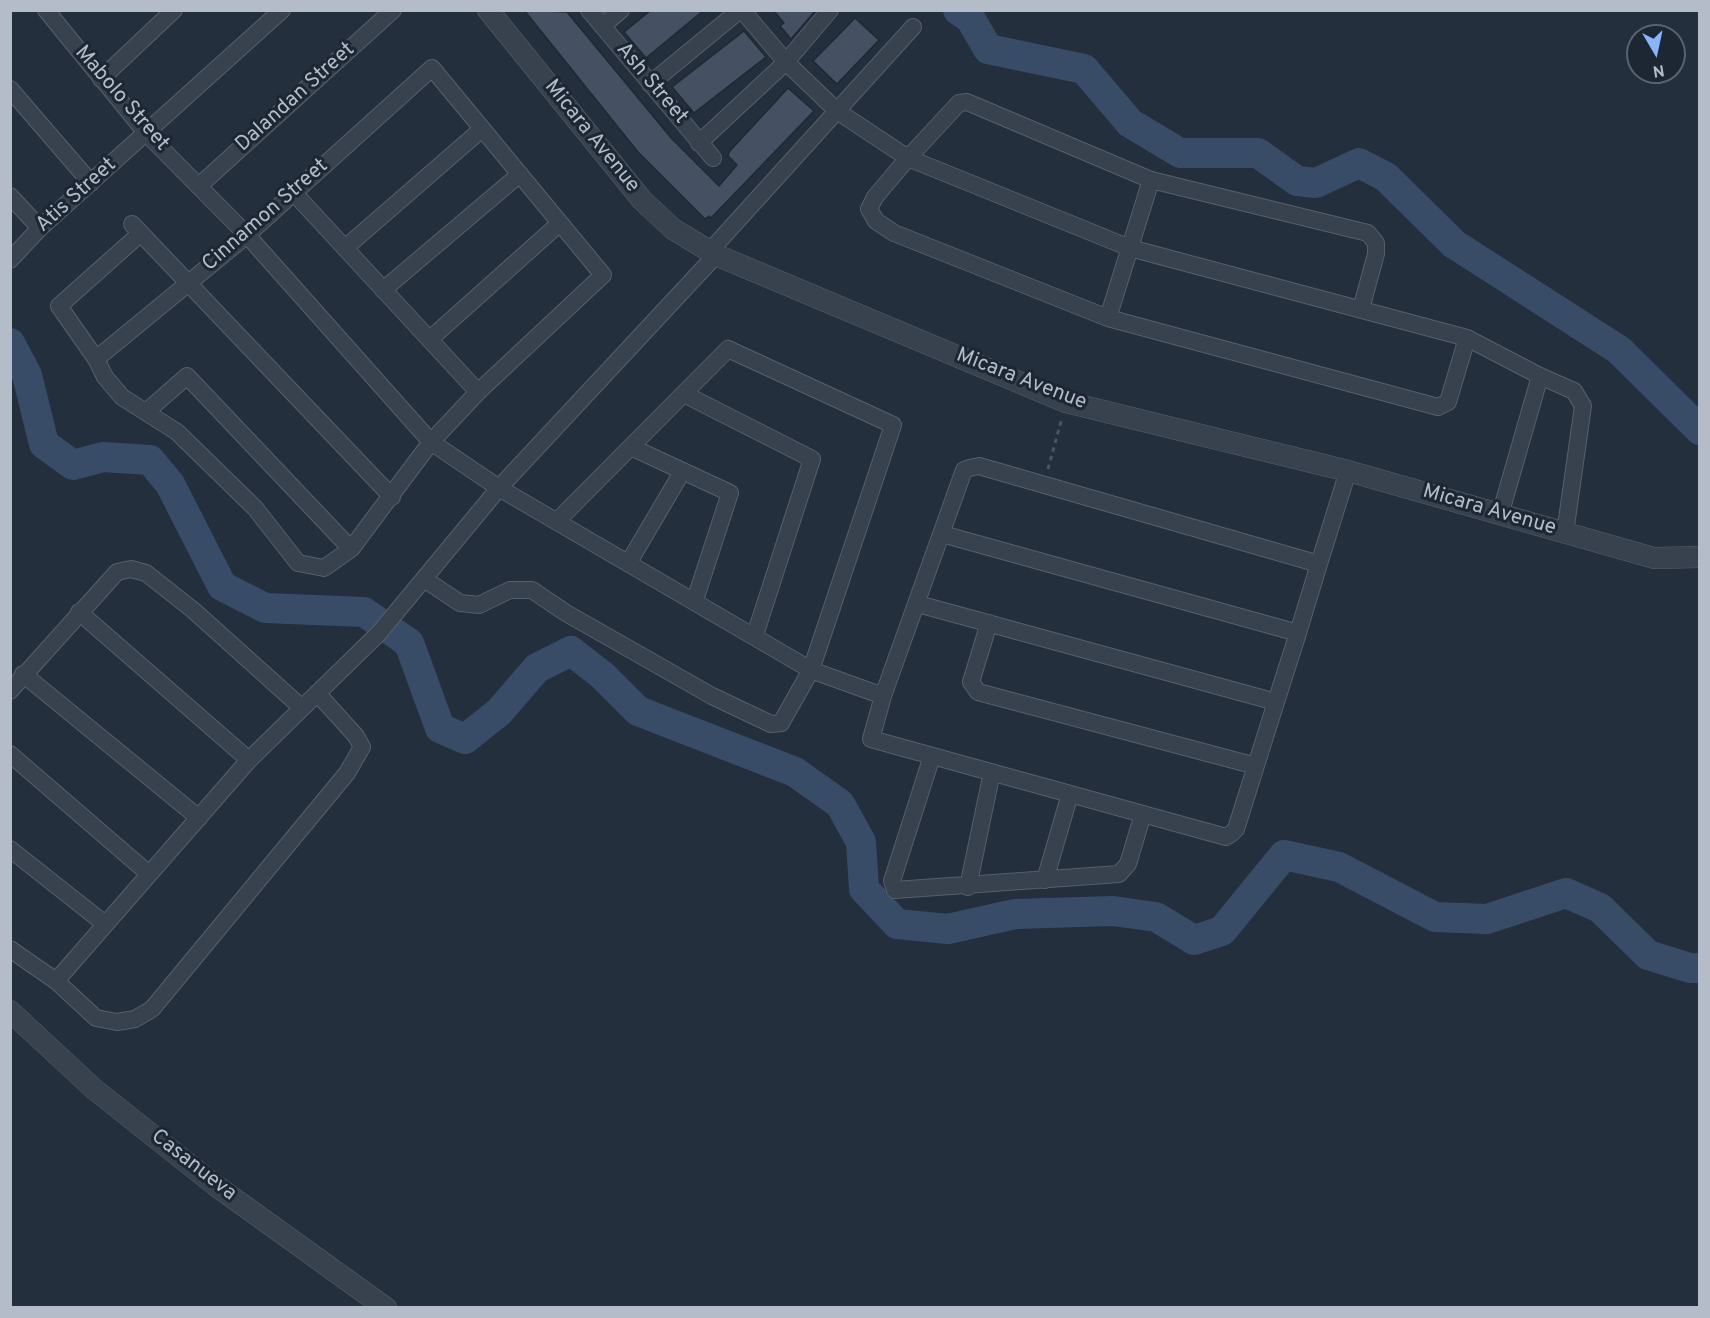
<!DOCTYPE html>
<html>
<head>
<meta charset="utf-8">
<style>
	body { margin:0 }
	#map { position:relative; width:1710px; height:1318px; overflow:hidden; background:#242f3e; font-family:Overpass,sans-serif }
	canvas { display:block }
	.frame { position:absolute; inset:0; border:12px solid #b4bcc9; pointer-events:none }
	.north { position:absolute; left:1626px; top:24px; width:60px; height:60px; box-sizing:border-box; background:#1d2633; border:2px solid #59626f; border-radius:50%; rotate:171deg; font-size:16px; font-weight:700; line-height:24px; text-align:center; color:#b4bcc9 }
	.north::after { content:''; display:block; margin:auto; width:21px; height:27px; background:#8ab4f8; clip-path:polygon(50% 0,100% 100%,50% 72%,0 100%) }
</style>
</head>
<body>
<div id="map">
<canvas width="1710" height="1318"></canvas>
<div class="frame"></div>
<div class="north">N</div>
</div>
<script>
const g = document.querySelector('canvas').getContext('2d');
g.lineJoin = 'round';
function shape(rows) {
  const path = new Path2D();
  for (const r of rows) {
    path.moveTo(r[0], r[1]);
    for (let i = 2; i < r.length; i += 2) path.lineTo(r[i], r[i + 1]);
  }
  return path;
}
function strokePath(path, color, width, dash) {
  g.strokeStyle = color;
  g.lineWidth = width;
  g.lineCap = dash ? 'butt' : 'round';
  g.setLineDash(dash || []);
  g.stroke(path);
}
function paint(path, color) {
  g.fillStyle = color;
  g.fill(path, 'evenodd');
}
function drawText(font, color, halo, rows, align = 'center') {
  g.font = font + ' Overpass,sans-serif';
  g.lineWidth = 6;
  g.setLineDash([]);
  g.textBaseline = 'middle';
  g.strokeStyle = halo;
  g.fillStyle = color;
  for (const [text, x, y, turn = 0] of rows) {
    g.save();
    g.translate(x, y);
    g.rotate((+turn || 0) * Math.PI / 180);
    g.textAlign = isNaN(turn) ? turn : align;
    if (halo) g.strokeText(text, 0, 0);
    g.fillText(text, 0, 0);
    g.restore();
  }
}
const river = shape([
	[958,10,970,18,988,49,1084,69,1130,123,1180,153,1258,153,1297,181,1316,183,1359,163,1386,177,1454,244,1619,350,1700,430],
	[10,343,27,375,44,444,73,465,103,457,150,460,170,484,222,586,265,608,364,612,409,643,440,728,465,739,499,712,537,668,571,651,602,675,638,711,795,772,840,804,861,842,864,889,897,924,948,929,1015,914,1113,911,1156,917,1194,940,1222,931,1284,855,1339,867,1435,917,1487,919,1566,893,1600,908,1648,955,1690,968,1700,968]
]);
const building = shape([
	[524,10,567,12,672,139,719,186,737,165,728,156,729,152,788,88,814,111,711,218,709,216,705,219,638,152,524,10],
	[651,10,704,10,646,58,624,32,651,10],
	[773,10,816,10,791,39,780,26,784,23,773,10],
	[855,18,879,40,837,84,813,61,855,18],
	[744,31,766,57,694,113,672,87,744,31]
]);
const path = shape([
	[1048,469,1062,418]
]);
const minor = shape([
	[46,10,147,134,247,235,431,442,499,488,811,670,883,696],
	[589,10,713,158],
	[742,10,786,62,837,111,908,158,1130,248,1467,338,1540,376,1500,515],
	[602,26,621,10],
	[101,79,174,10],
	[650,84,740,10],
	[10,89,91,183],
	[699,143,786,62,830,10],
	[200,185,393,10],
	[294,193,478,392],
	[10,196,40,228],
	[132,224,392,497],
	[345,248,482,129],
	[709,252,913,27],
	[10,260,40,228,282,10],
	[383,290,520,174],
	[1361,309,1376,254,1376,243,1368,233,1151,180,967,102,959,103,908,158,875,197,869,209,876,221,894,233,1108,318,1438,407,1448,402,1467,338],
	[1108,318,1151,180],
	[430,339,560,223],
	[96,359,247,235,432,68,603,275,478,392,431,442,351,549,324,568,298,563,255,508,177,432,122,397,105,377,96,359,59,306,141,233],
	[1540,376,1574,391,1583,406,1565,533],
	[684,394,812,459,755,635],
	[146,412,187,376,351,549],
	[631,447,730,493,695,600],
	[942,534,1298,633],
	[629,562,682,472],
	[1319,564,979,466,969,468,964,470,883,696,871,739,1226,837,1232,833,1236,829,1276,702,1298,633,1319,564,1348,471],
	[424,579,460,603,479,605,510,590,532,590,566,613,712,696,771,724,781,723,811,670,893,425,728,349,557,521],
	[918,604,1276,702],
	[79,612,249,760],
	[989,623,971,682,978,692,1256,766],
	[23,674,199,818],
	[10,691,117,572,131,569,146,573,193,610,302,708],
	[10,754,149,874],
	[932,756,892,881,895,890,1119,874,1128,864,1143,814],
	[10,849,105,924],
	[1045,880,1070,794],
	[968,887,992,772],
	[10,949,56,981,96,1018,117,1022,135,1019,152,1009,347,773,362,747,356,736,317,693],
	[56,981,249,760,379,633,499,488,716,255]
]);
const tertiary = shape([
	[488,10,642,200,673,229,716,255,1066,402,1348,471,1654,558,1700,557],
	[10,1011,94,1089,215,1185,386,1308]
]);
const streetNames = [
	["Ash Street",651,84,50],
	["Dalandan Street",296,98,-42],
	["Mabolo Street",121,99,49],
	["Micara Avenue",591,137,51],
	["Atis Street",77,196,-42],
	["Cinnamon Street",266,216,-41],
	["Micara Avenue",1021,380,21],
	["Micara Avenue",1489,511,16],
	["Casanueva",193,1166,38]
];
strokePath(river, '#394c67', 30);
paint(building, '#455162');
strokePath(building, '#1f2835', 1.5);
strokePath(minor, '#565f6c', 18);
strokePath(tertiary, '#565f6c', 22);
strokePath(path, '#44595c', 3, [4.5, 4.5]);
strokePath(minor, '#38414e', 16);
strokePath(tertiary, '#38414e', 21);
drawText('21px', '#b4bcc9', '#1d2633', streetNames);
</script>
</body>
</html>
